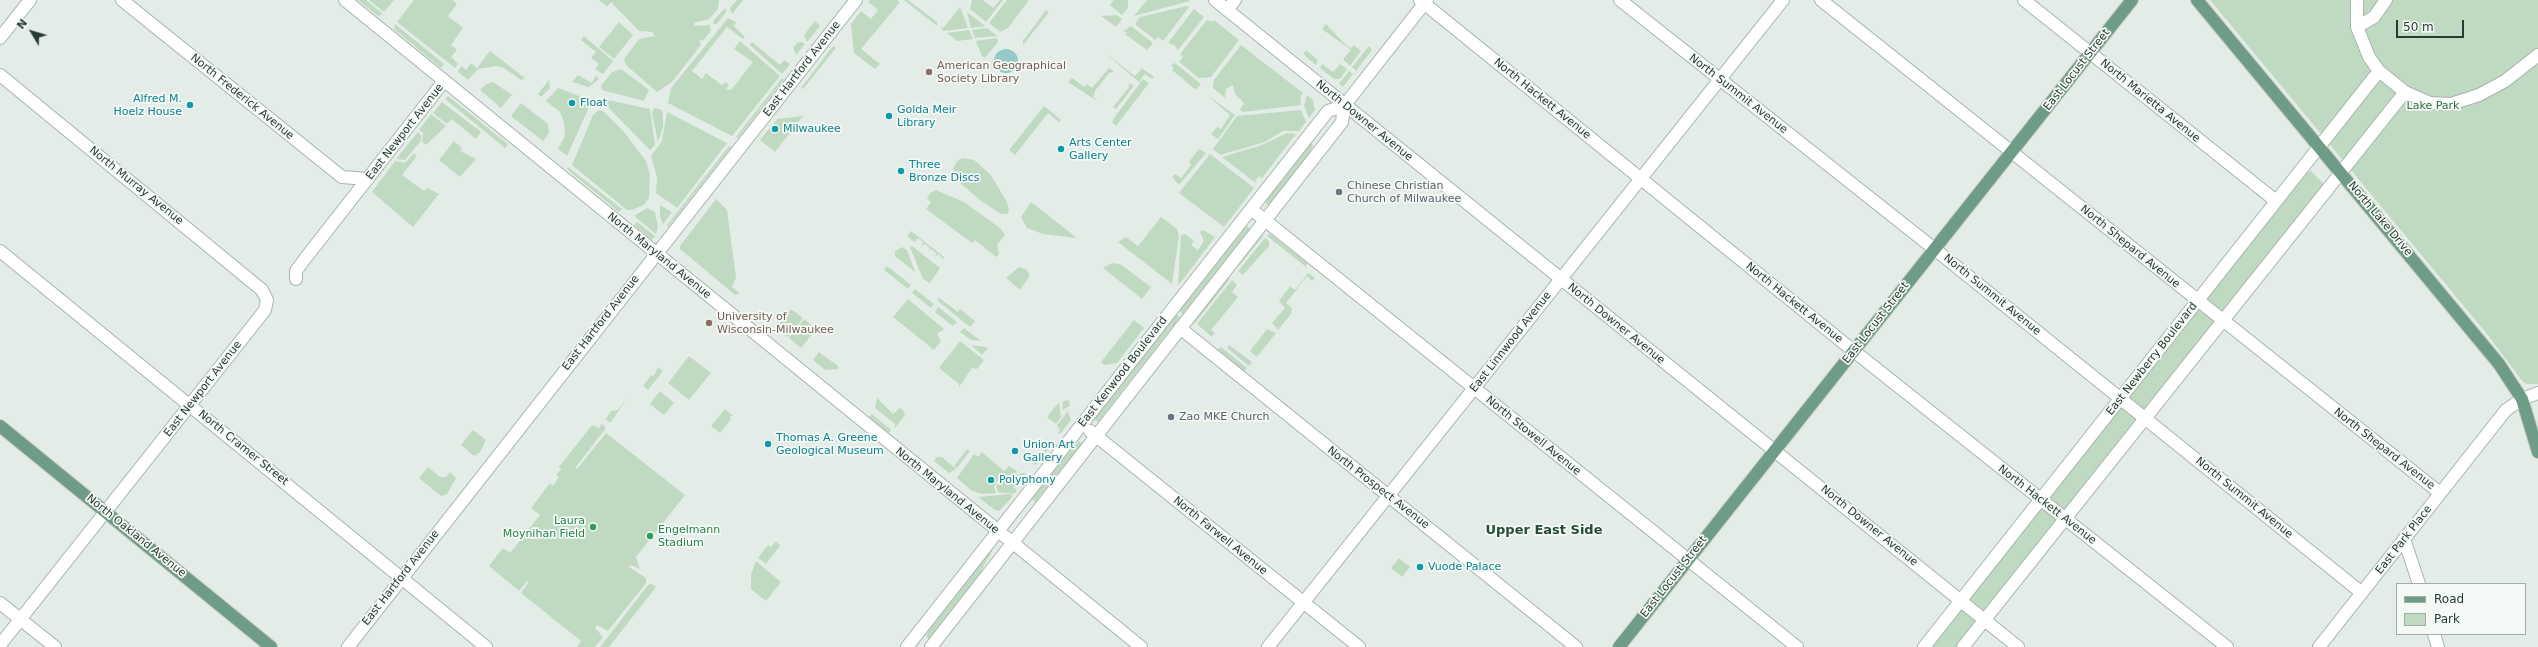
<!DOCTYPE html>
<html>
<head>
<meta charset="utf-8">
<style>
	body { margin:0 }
	#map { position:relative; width:2538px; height:647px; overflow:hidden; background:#e4ece7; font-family:"DejaVu Sans",sans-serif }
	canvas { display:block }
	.legend { position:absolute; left:2396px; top:583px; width:130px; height:52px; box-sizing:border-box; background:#f4f9f6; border:1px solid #a2ada7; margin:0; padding:5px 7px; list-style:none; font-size:12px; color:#263b31 }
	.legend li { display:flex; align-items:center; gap:8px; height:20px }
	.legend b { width:20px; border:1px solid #a2ada7 }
	.north { position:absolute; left:12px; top:12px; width:40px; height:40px; -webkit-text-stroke:3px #f4f9f6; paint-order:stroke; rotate:308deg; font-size:11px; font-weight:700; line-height:16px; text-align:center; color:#263b31 }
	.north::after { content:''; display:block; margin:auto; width:14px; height:18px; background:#263b31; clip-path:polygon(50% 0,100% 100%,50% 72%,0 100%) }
	.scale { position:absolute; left:2396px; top:20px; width:68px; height:18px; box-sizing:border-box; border:2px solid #263b31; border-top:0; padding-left:5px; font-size:12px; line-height:14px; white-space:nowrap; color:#263b31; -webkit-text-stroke:3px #f4f9f6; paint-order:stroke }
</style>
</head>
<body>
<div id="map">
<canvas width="2538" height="647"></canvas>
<ul class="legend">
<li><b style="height:5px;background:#6e9c87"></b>Road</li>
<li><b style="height:11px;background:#c0dac2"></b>Park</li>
</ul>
<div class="north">N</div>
<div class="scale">50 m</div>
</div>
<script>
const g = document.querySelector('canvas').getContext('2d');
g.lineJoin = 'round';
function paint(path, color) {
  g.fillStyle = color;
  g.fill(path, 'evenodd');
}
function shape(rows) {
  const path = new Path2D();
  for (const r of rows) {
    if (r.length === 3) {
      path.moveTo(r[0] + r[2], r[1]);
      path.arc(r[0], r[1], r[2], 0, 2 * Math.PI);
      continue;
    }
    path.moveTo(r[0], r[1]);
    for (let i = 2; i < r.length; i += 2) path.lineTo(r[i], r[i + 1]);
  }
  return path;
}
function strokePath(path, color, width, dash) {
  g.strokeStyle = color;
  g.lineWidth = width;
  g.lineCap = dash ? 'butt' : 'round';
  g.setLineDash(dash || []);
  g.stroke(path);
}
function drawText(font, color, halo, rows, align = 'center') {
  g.font = font + ' "DejaVu Sans",sans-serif';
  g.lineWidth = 3.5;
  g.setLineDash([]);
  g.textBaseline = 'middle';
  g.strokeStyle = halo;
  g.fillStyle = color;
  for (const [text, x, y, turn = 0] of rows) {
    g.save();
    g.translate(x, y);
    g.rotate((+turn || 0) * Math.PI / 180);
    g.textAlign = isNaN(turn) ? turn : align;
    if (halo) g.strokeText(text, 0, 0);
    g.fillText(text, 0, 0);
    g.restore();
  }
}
const green = shape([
	[358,0,366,0,383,14,378,16],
	[369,0,394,0,384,12],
	[414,0,452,0,457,4,448,16,463,28,451,45,457,50,451,57,458,64,455,68,397,22],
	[599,0,719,0,718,9,708,20,695,22,694,26,710,25,711,31,703,41,699,39,701,45,672,82,657,92,626,65,624,59,639,39,655,36,652,32,639,31,611,2,607,7],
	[737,0,743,0,732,14,730,8],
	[870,0,897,0,900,2,861,49,880,64,875,69,854,53,851,24,861,11,871,19,878,10,868,2],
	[904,0,908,0,937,22,937,26],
	[972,0,983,0,993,8,1000,0,1003,0,986,22,970,9],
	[1007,0,1029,0,1008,28,1000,32,989,23],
	[1114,0,1128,0,1128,8,1122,15,1110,5],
	[1147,0,1189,0,1190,1,1134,16],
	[2210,0,2538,0,2538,384,2527,384,2523,382,2487,334],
	[1187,6,1189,7,1163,41,1158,37,1155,40,1135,24,1140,17],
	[960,7,968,28,944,31,941,28,944,27],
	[725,8,726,12,717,24,714,24,713,21],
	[1194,9,1204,17,1178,50,1174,45,1168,43],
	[1046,10,1049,12,1023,45,1023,41],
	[967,12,985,26,971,28],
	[1117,15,1122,19,1116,27,1101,16],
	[728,18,736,22,734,26,745,37,743,39,727,27,692,71,702,79,706,73,722,85,726,82,729,85,726,89,731,90,753,62,734,49,740,41,780,76,732,136,668,103,671,88],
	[1207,20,1212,22,1214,20,1239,40,1211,77,1199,78,1179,62,1183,57,1180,54],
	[815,21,820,26,807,42,804,35],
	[619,22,633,35,614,59,599,47],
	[395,24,444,64,441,68,394,29],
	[1326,24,1347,46,1351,48,1354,45,1361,51,1350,66,1343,59,1351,50,1322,29],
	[1131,26,1153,43,1147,50,1125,34,1127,33,1123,31],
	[987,28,997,36,975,38,972,30],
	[969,30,973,39,957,41,947,33],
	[584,36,613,61,603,74,595,69,599,64,591,58,596,52,581,40],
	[997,38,998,42,985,58,982,56,976,41],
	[752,42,780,65,784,60,790,64,782,74,750,45],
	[802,42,805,44,796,55,793,48,797,43],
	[1241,45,1303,93,1300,98,1301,105,1243,112,1240,110,1244,103,1235,94,1233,85,1226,89,1225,98,1213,88,1214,80],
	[833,46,836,48,803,89,801,88],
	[1369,46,1372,50,1356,71,1352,67],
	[1306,50,1318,60,1316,65,1303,54],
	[490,51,525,78,521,80,504,68,497,66,478,69,468,80,458,72,461,66,466,70,471,63,477,68],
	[1104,52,1135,76,1142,68,1154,77,1152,79,1145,74,1139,82],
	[1175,63,1201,84,1196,90,1172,70,1174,68,1171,65],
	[1322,64,1333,72,1340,64,1347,69,1340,79,1334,79,1320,68],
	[1109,68,1114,71,1112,73,1110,72,1095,91,1094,96,1092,95,1097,101,1068,82,1072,78,1084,87,1087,84,1092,88],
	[621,69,649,90,644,101,602,90,601,86,612,72],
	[1349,71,1353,74,1343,87,1339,84],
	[578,75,592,83,596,75,599,79,589,87,572,82],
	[782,78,784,79,738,138,736,137],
	[1143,79,1149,83,1116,126,1112,122,1114,118],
	[549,80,550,88,541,97,538,94],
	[493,82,511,94,514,92,501,108,480,90,486,84],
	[1129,83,1134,86,1116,109,1113,107,1129,87],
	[558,88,587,99,591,103,567,156,558,149,565,136,564,122,560,112,546,101],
	[1307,95,1313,100,1315,110,1309,118,1304,106],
	[448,96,508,144,505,148,445,99],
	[1208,96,1235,115,1218,139,1211,134,1217,127,1221,129,1230,115],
	[608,100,650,109,655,145,650,150,605,104],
	[442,102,481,132,476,139,452,119,447,124,433,113],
	[521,103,548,124,549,133,543,141,511,116],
	[1044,106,1061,120,1059,122,1048,113,1015,155,1009,150],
	[654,108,662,110,663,115,663,127,658,142,652,114],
	[599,110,603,111,624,132,646,161,650,175,649,198,644,205,632,210,627,210,572,165,593,115],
	[1301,110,1306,122,1299,131,1283,131,1265,142,1220,155,1213,149,1237,116],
	[667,112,727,143,677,208,656,193,657,177,651,156,662,141],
	[431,114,446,126,426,145,422,142,423,133,419,130],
	[803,116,775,152,760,140,777,119],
	[418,132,421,135,421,141,405,160,396,159],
	[1287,133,1296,134,1262,178,1259,176,1255,181,1257,184,1222,157,1262,145],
	[454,141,462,148,460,151,476,159,460,177,439,160],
	[1311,142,1313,145,1310,153,1269,206,1266,203,1266,199],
	[729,146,731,147,668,227,667,225],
	[1199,149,1206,153,1179,185,1172,177,1175,174,1181,178,1191,165,1189,162],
	[414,153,417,156,402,175,424,191,427,188,439,194,413,227,372,192,395,161,405,163],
	[1210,154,1254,188,1224,227,1179,193],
	[962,158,974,160,990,174,1007,202,1009,211,1007,214,1001,214,981,201,958,181,953,169,957,161],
	[568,167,622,209,619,212,567,169],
	[2311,171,2323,183,2323,186,1957,647,1932,647,2306,173],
	[936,190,964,202,1000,228,1005,235,997,245,999,254,996,257,975,240,972,243,926,209,931,202,927,199,930,193],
	[716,199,727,210,736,278,732,287,740,293,735,295,680,249,680,246],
	[1031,202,1077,238,1043,234,1027,228,1021,217],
	[660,205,672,212,663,224,660,217],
	[647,208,655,212,658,227,656,234,634,216],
	[1161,217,1177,229,1179,236,1172,284,1118,242,1126,237,1138,246],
	[637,222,655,236,652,240,634,225],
	[1247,226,1250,229,1183,314,1178,310],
	[1203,230,1215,237,1178,286,1181,235,1185,234,1194,241,1191,245,1198,250,1204,241,1200,232],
	[911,231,944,257,943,259,938,254,935,258,936,253,931,249,927,252,930,248,925,244,921,247,923,242,918,238,915,242,907,236],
	[1269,233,1307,263,1306,267,1267,236],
	[1261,235,1263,236,1238,267,1237,266],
	[1265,238,1269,241,1269,248,1268,247,1243,275,1238,271],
	[912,246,940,268,930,283,923,279,910,247],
	[902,247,907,250,915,272,895,256,895,251],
	[1112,263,1120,264,1151,287,1142,299,1103,268],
	[887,266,911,285,908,289,884,270],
	[1019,267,1027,270,1030,275,1020,290,1006,278],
	[1308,273,1315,278,1312,281,1307,276,1286,303,1292,308,1291,314,1278,330,1272,323,1285,308,1279,301,1290,286,1295,290],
	[1228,277,1230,279,1195,323,1193,321],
	[1232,280,1237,285,1232,292,1238,297,1211,330,1215,333,1212,337,1197,324],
	[915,289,934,304,931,308,912,293],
	[938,297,958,312,960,309,975,321,970,327,938,301],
	[908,299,944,329,937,334,941,341,934,350,893,317],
	[938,307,957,322,953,326,935,312],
	[791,309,803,318,788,337,776,328],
	[1175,313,1180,317,1098,422,1095,420,1096,414],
	[804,319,816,329,801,348,789,338],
	[1134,320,1144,328,1117,363,1104,365,1101,362],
	[964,328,981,341,971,340,960,332],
	[1267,329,1276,333,1257,357,1250,351],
	[960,341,984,360,977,369,972,368,959,387,959,384,939,368],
	[971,345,986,347,988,348,982,355],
	[1229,345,1252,362,1249,366,1227,348],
	[1221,347,1247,368,1244,372,1218,350],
	[819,352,838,366,838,369,825,370,813,360],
	[689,356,711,373,689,400,668,383],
	[658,367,663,371,648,390,643,386,651,375,654,376],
	[660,391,674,403,664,415,650,404],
	[629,396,610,423,606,419,611,411,618,410],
	[877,398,893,414,900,408,903,410,905,415,895,428,895,424,875,408],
	[1069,400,1070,406,1062,410,1063,401],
	[1059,402,1061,417,1056,424,1047,417],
	[725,409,733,416,730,416,731,419,720,433,711,426],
	[1068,411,1071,420,1060,434,1058,433,1060,430,1057,425],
	[872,414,891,430,889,433,869,417],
	[602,424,606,428,575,468,577,469,606,433,685,495,636,557,640,569,631,565,629,567,646,578,646,583,608,631,597,625,595,628,603,637,595,647,577,647,581,641,521,593,529,582,527,581,519,591,489,566,503,548,510,553,540,515,531,508,550,483,553,486,559,477,556,475,561,469,559,467,592,425,599,428],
	[473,430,486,440,480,452,474,456,461,445],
	[1052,441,1053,443,1036,465,1034,464,1036,461,1034,459,1039,452,1041,454,1044,451,1042,448,1046,442,1049,444],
	[1079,441,1082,444,1035,502,1032,499,1035,492],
	[967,449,970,451,957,468,954,466],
	[982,452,1004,471,1009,466,1018,472,996,482,994,487,996,493,982,494,972,491,957,478,974,454,978,457],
	[937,457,942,457,956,469,949,473,934,461],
	[428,467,440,477,446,477,450,472,456,478,447,494,441,496,419,478],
	[1022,473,1026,473,1013,487,1017,490,1014,494,998,492,996,486,999,483],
	[1010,494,1013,496,999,511,995,510,978,497],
	[776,541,780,546,766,564,758,558,768,545,771,547],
	[990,549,992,551,979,575,929,639,926,636,938,612],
	[1399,558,1410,567,1402,577,1391,568],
	[756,561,781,582,766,601,751,589,751,575],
	[652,584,656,587,609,647,600,647,648,585]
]);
const water = shape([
	[1006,61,12]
]);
const minor = shape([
	[122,0,342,177,368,179],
	[345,0,1141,647],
	[1215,0,2018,647],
	[1420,0,1845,344,2227,647],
	[1620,0,1942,255,2362,593],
	[1821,0,2440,493],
	[2024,0,2276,201],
	[2357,0,2357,27,2369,57,2379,71,2405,92,2430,103,2451,104,2479,95,2505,81,2538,55],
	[1227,10,1235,0],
	[2357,27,2374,17,2386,0],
	[0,38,30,0],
	[0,75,262,290,267,300,265,310,235,348,0,645],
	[1251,209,1797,647],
	[0,251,486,647],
	[296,279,296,271,304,260,444,81],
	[1180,328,1576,647],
	[1090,431,1359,647],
	[2404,539,2419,584],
	[0,603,55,647],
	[2434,634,2438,647],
	[348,647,856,0],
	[907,647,1328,111,1344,106],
	[931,647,1342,122,1344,106,1427,0],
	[1268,647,1783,0],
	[1924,647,2379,71],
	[1963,647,2405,92],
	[2319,647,2506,410,2522,399,2538,393]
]);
const major = shape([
	[2197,0,2499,364,2522,399,2538,452],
	[0,426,271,647],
	[1619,647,2132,0]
]);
const markers = [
	[929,72,4,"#8d6e63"],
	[572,103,4,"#0f9aa8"],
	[190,105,4,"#0f9aa8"],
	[889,116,4,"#0f9aa8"],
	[775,129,4,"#0f9aa8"],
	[1061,149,4,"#0f9aa8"],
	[901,171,4,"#0f9aa8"],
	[1339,192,4,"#6b7280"],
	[709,323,4,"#8d6e63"],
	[1171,417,4,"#6b7280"],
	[768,444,4,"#0f9aa8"],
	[1015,451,4,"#0f9aa8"],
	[991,480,4,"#0f9aa8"],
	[593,527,4,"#2e9e5b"],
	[650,536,4,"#2e9e5b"],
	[1420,567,4,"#0f9aa8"]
];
const educationNames = [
	["American Geographical",937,66],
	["Society Library",937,79],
	["University of",717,317],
	["Wisconsin-Milwaukee",717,330]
];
const streetNames = [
	["East Hartford Avenue",802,69,-52],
	["East Locust Street",2077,70,-52],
	["North Summit Avenue",1738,94,38],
	["North Frederick Avenue",242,97,39],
	["North Hackett Avenue",1542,99,39],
	["North Marietta Avenue",2150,101,39],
	["North Downer Avenue",1364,121,39],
	["East Newport Avenue",405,132,-52],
	["North Murray Avenue",136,186,39],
	["North Lake Drive",2380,219,50],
	["North Shepard Avenue",2130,247,39],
	["North Maryland Avenue",659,256,39],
	["North Summit Avenue",1992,295,39],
	["North Hackett Avenue",1794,303,39],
	["East Hartford Avenue",601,323,-52],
	["East Locust Street",1876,323,-52],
	["North Downer Avenue",1616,324,39],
	["East Linnwood Avenue",1511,342,-52],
	["East Newberry Boulevard",2152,359,-52],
	["East Kenwood Boulevard",1123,372,-52],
	["East Newport Avenue",203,389,-52],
	["North Stowell Avenue",1533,436,39],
	["North Cramer Street",243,448,39],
	["North Shepard Avenue",2384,449,38],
	["North Prospect Avenue",1378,488,38],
	["North Maryland Avenue",947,491,39],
	["North Summit Avenue",2244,498,39],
	["North Hackett Avenue",2047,505,38],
	["North Downer Avenue",1869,526,39],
	["North Oakland Avenue",136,536,39],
	["North Farwell Avenue",1220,536,39],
	["East Park Place",2404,540,-52],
	["East Locust Street",1674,577,-52],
	["East Hartford Avenue",401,578,-52]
];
const cultureNames = [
	["Alfred M.",182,99,"right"],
	["Hoelz House",182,112,"right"],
	["Float",580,103],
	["Golda Meir",897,110],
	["Library",897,123],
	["Milwaukee",783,129],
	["Arts Center",1069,143],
	["Gallery",1069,156],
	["Three",909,165],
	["Bronze Discs",909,178],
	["Thomas A. Greene",776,438],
	["Geological Museum",776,451],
	["Union Art",1023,445],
	["Gallery",1023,458],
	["Polyphony",999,480],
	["Vuode Palace",1428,567]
];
const parkNames = [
	["Lake Park",2433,106]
];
const worshipNames = [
	["Chinese Christian",1347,186],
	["Church of Milwaukee",1347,199],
	["Zao MKE Church",1179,417]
];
const leisureNames = [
	["Laura",585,521],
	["Moynihan Field",585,534],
	["Engelmann",658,530,"left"],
	["Stadium",658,543,"left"]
];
const quarterNames = [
	["Upper East Side",1544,531]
];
paint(green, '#c0dac2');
paint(water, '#93cac7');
strokePath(minor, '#a7b3ad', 14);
strokePath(major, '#c2c8c5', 14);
strokePath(minor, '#fff', 12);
strokePath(major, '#6e9c87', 12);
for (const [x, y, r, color] of markers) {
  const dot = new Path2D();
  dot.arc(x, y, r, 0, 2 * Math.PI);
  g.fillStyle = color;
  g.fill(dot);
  strokePath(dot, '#f4f9f6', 1.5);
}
drawText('11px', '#785e54', '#f4f9f6', educationNames, 'left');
drawText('11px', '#263b31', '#f4f9f6', streetNames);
drawText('11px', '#0d838f', '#f4f9f6', cultureNames, 'left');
drawText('11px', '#356d3f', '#f4f9f6', parkNames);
drawText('11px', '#5b616d', '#f4f9f6', worshipNames, 'left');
drawText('11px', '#27864d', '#f4f9f6', leisureNames, 'right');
drawText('bold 13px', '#244b3a', '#f4f9f6', quarterNames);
</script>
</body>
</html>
